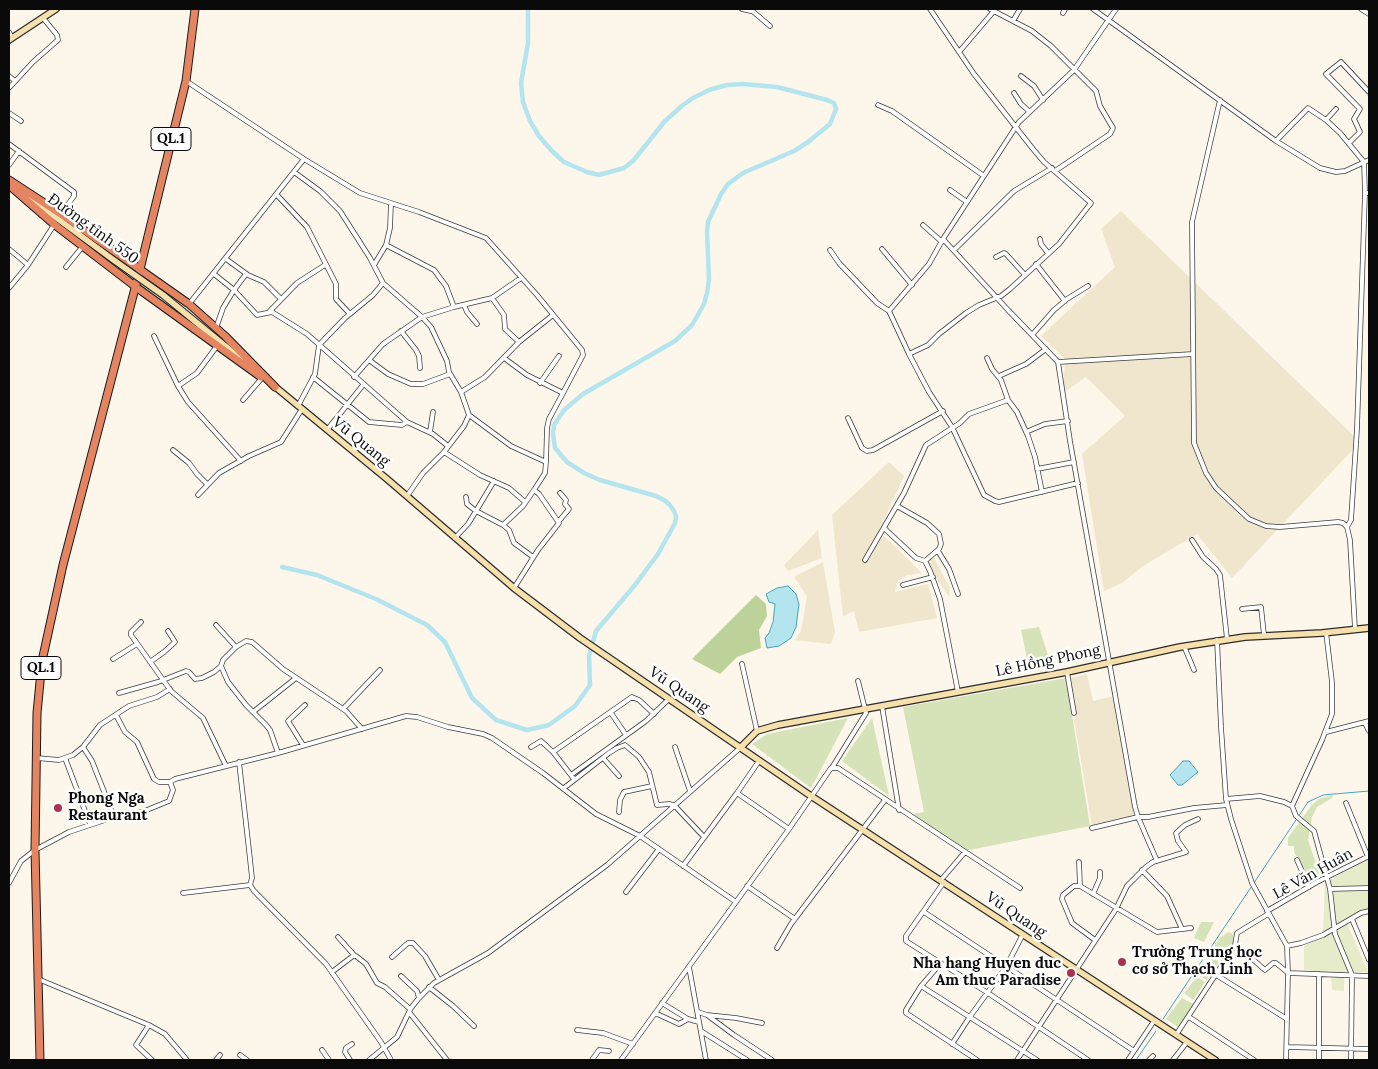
<!DOCTYPE html>
<html>
<head>
<meta charset="utf-8">
<style>
	body { margin:0 }
	#map { position:relative; width:1378px; height:1069px; overflow:hidden; background:#fdf6ea; font-family:Lora,serif }
	canvas { display:block }
	.frame { position:absolute; inset:0; border:10px solid #0a0a0a; pointer-events:none }
</style>
</head>
<body>
<div id="map">
<canvas width="1378" height="1069"></canvas>
<div class="frame"></div>
</div>
<script>
const g = document.querySelector('canvas').getContext('2d');
g.lineJoin = 'round';
function paint(path, color) {
  g.fillStyle = color;
  g.fill(path, 'evenodd');
}
function shape(rows) {
  const path = new Path2D();
  for (const r of rows) {
    path.moveTo(r[0], r[1]);
    for (let i = 2; i < r.length; i += 2) path.lineTo(r[i], r[i + 1]);
  }
  return path;
}
function strokePath(path, color, width, dash) {
  g.strokeStyle = color;
  g.lineWidth = width;
  g.lineCap = dash ? 'butt' : 'round';
  g.setLineDash(dash || []);
  g.stroke(path);
}
function drawText(font, color, halo, rows, align = 'center') {
  g.font = font + ' Lora,serif';
  g.lineWidth = 5;
  g.setLineDash([]);
  g.textBaseline = 'middle';
  g.strokeStyle = halo;
  g.fillStyle = color;
  for (const [text, x, y, turn = 0] of rows) {
    g.save();
    g.translate(x, y);
    g.rotate((+turn || 0) * Math.PI / 180);
    g.textAlign = isNaN(turn) ? turn : align;
    if (halo) g.strokeText(text, 0, 0);
    g.fillText(text, 0, 0);
    g.restore();
  }
}
const farmland = shape([
	[1121,211,1360,442,1232,578,1197,534,1143,566,1122,583,1104,591,1082,454,1125,416,1086,377,1063,393,1065,359,1041,336,1115,267,1101,229],
	[889,462,904,476,867,557,884,536,922,573,907,575,897,582,895,592,928,584,937,618,859,632,854,611,843,616,832,515],
	[818,530,822,558,788,571,784,565],
	[934,558,950,588,949,597,925,561],
	[823,562,835,632,831,644,795,640,801,631,807,596,794,577],
	[1081,649,1091,659,1059,665,1056,657],
	[1087,674,1093,701,1113,696,1134,816,1092,826,1074,719,1076,719,1069,678]
]);
const green = shape([
	[1039,627,1051,665,1029,669,1021,630],
	[1066,678,1090,826,964,851,913,814,924,812,903,707],
	[848,718,811,788,752,744,767,734],
	[872,718,889,796,842,761],
	[1333,795,1332,798,1317,807,1312,817,1308,840,1320,876,1311,881,1294,852,1294,846,1288,846,1288,838,1311,806,1319,799],
	[1201,922,1214,922,1204,942,1194,938],
	[1228,932,1233,934,1233,942,1225,956,1215,950,1215,945,1220,938],
	[1210,956,1219,962,1207,980,1198,975],
	[1197,977,1205,982,1193,1000,1184,993],
	[1182,998,1195,1005,1181,1029,1166,1019]
]);
const forest = shape([
	[756,595,766,604,767,616,759,630,761,648,737,657,720,674,692,659]
]);
const pitch = shape([
	[1369,859,1369,910,1345,919,1368,972,1344,972,1344,991,1332,990,1331,973,1304,970,1304,946,1323,935,1325,882]
]);
const water = shape([
	[788,586,796,594,799,604,796,627,791,638,779,646,767,648,765,638,769,633,773,622,775,604,769,602,766,594,777,588,788,586],
	[1183,761,1189,761,1198,772,1182,785,1178,785,1170,775,1183,761]
]);
const stream = shape([
	[1163,1019,1308,802,1323,795,1369,791],
	[1136,1060,1156,1031]
]);
const canal = shape([
	[282,567,317,575,376,599,427,625,445,642,472,698,496,720,527,730,549,725,575,706,590,685,589,656,596,631,635,585,658,554,675,523,676,516,674,511,669,504,664,500,656,496,600,480,584,473,567,462,555,448,553,433,554,425,564,410,583,394,675,341,692,325,704,304,707,293,709,279,707,232,708,222,721,194,728,184,743,173,794,151,808,142,830,124,836,109,834,103,827,100,777,87,743,84,727,85,709,90,693,98,683,105,665,121,633,161,624,168,599,175,587,172,564,162,552,151,539,136,530,121,523,102,521,83,528,43,528,9]
]);
const street = shape([
	[742,9,751,11],
	[750,9,770,26],
	[990,9,1032,31,1051,46,1096,91,1100,106,1113,128,1110,134,1055,171],
	[1093,9,1276,141,1320,168,1336,172,1345,171,1369,160],
	[1361,9,1369,14],
	[1063,13,1065,9],
	[1013,21,1020,9],
	[9,32,12,38],
	[959,52,994,11],
	[9,76,15,81],
	[1021,76,1034,86,1043,100],
	[186,81,304,159,189,304],
	[9,88,33,62,58,40,57,35,43,18],
	[1014,93,1021,104,1030,112],
	[1220,100,1192,222,1194,443,1206,473,1216,488,1249,519,1266,526,1280,527,1338,522,1343,523,1347,527,1350,540,1355,629],
	[878,105,892,111,984,176],
	[9,113,21,121],
	[1326,120,1336,109],
	[1276,141,1308,108,1326,120,1340,133,1364,162,1365,193,1369,193],
	[1349,143,1360,132,1354,119,1360,109,1326,74,1341,62,1369,92],
	[9,144,74,192,74,196,61,214],
	[304,159,360,193,419,212,486,238,537,295,582,350,583,355,563,393,527,375,504,358],
	[9,165,19,151],
	[294,172,320,191,340,211,370,258,383,283],
	[950,190,967,202],
	[276,194,307,227,336,284,336,299,350,314],
	[923,225,942,242],
	[943,239,1008,310,1058,362,1070,441,1135,807,1138,817,1157,861],
	[1040,239,1041,244,1048,253],
	[386,245,434,270,446,286,454,307],
	[9,249,28,265],
	[882,249,912,285],
	[830,250,839,263,877,303,889,311,909,354,929,392,952,427,984,495,995,501,999,502,1078,483],
	[954,250,1014,191,1052,168],
	[996,257,1004,253,1006,254,1025,275],
	[226,259,248,275,264,282,281,299],
	[1036,264,1065,301],
	[374,265,386,245,390,228,391,203],
	[66,267,83,246],
	[214,274,234,290,246,274],
	[9,288,28,265,54,225],
	[492,298,504,315,505,329,519,342],
	[464,305,467,312,477,324],
	[889,311,929,264,943,239,1019,122,1074,70,1116,9],
	[269,312,297,283,325,265],
	[216,328,223,308,234,290,257,315,272,312,307,334,407,422,402,425,369,422,313,377],
	[401,331,416,350,419,356,420,368],
	[1032,335,1054,310,1067,299,1088,286],
	[154,336,178,386],
	[217,346,197,373,178,386,188,402,241,461],
	[909,354,928,345,939,334,966,313,979,305,1001,296,1010,289,1059,244,1091,203,1044,162,1033,149,974,74,930,9],
	[987,358,992,369,1001,380,1008,400,1017,412,1028,436,1035,457,1042,492],
	[369,360,388,374,411,384,423,384,450,374],
	[1058,362,1193,354],
	[999,376,1026,364,1046,349],
	[354,377,383,344,422,317,454,307,492,298,521,278],
	[540,383,559,356],
	[461,392,485,377,519,342,553,315],
	[243,400,262,378],
	[298,406,315,374,319,345,345,318,373,295,383,283,422,317,431,327,447,361,449,372,461,392,469,415,511,446,546,462,545,473,534,490,523,506,503,525,476,511,468,524,455,538],
	[848,418,862,448,867,451,873,450,943,411],
	[407,422,433,434,448,446],
	[327,430,363,385],
	[430,432,433,412],
	[1026,432,1045,424,1068,421],
	[173,450,189,463,197,474,207,484],
	[444,452,480,475,509,488,525,502],
	[546,462,547,428,549,419,563,393],
	[1037,469,1074,462],
	[198,495,219,473,249,456,281,442,302,409],
	[407,496,423,473,444,452,464,426,469,415],
	[466,497,467,504,476,511,494,481],
	[897,506,927,523,939,534,941,544,939,549,925,561],
	[559,521,569,509,565,504,566,500,560,493],
	[503,525,509,530,514,543,533,557],
	[1347,527,1351,520,1357,429,1365,193],
	[884,528,916,558,925,561,930,571,940,599,958,692],
	[1192,540,1203,557,1216,569,1220,575,1227,639],
	[938,551,949,569,958,594],
	[865,560,904,493,926,445,960,423,969,414,1008,400],
	[903,585,933,577],
	[514,588,538,550,559,523,539,494,534,490],
	[1242,609,1261,607,1264,635],
	[141,622,131,632,131,635,171,691,203,718,226,766],
	[216,625,236,647,223,660,221,666,228,682,246,705,266,725,270,730,278,753],
	[1217,640,1221,727,1226,799,1231,819,1252,883,1287,946,1288,973,1286,1060],
	[1184,646,1194,670],
	[236,647,246,641,252,642,283,669,346,711,362,729],
	[113,659,137,644],
	[150,662,164,652,175,642,168,631],
	[742,664,757,731],
	[1067,672,1074,713],
	[119,693,158,682,186,671,189,672,195,679,202,678,214,672,221,666],
	[882,706,899,810],
	[343,709,380,670],
	[253,712,296,678],
	[611,713,626,735],
	[116,715,125,732,137,742,154,779,159,782,170,782,175,779,278,753,406,716,417,717,448,727,483,734,492,738,543,773,596,814,640,836,736,902],
	[1365,723,1369,731],
	[1326,732,1369,721],
	[303,745,288,721,305,705],
	[83,747,92,761,114,817],
	[531,747,541,741,553,752],
	[675,747,690,791],
	[37,758,59,760,73,755,83,747,100,725,129,706,157,697,170,689],
	[65,758,90,824],
	[603,758,619,776],
	[239,762,249,850,252,878,250,885,254,891,326,964,381,1042,391,1060],
	[834,767,833,766,866,713,858,681],
	[571,775,646,721,669,699],
	[574,779,553,752,632,697,639,700,654,714],
	[564,788,609,753,617,748,625,745,639,757,649,772,657,805,669,804,674,805,704,837],
	[737,793,789,829],
	[1226,799,1260,796,1284,802,1292,806,1296,816,1314,831,1330,889,1335,934,1352,975,1351,1060],
	[1346,803,1368,857],
	[1292,806,1322,740,1332,714,1332,682,1326,632],
	[619,812,620,800,624,792,652,786],
	[1092,828,1138,817,1148,817,1194,808,1227,805],
	[1297,860,1309,887],
	[1079,862,1080,886],
	[683,866,737,793,759,761],
	[1142,870,1167,896,1182,929],
	[941,880,965,852],
	[944,882,906,936,906,941,988,993,1088,1060],
	[9,883,21,861,35,850,69,832,114,817,142,812,169,801,173,790,170,782],
	[747,886,795,919],
	[1330,889,1369,888],
	[626,892,659,849],
	[183,893,250,885],
	[1093,894,1100,878,1100,872],
	[1267,911,1317,882,1369,856],
	[924,912,1134,1051],
	[1352,919,1369,960],
	[338,937,355,956],
	[1095,940,1072,923,1062,899,1063,895,1074,886,1080,886,1157,932,1191,928],
	[1287,946,1301,943,1323,935,1361,913,1369,911],
	[777,948,791,924,885,800],
	[1249,956,1265,970,1273,963,1276,963,1288,973,1369,976],
	[392,957,408,943,413,943,425,956,439,980],
	[941,963,921,986,906,1010,906,1013,977,1060],
	[689,967,706,1060],
	[332,972,349,959,353,956,356,956,366,964,377,983,385,987,410,1009],
	[1213,973,1287,1019],
	[401,976,417,991,419,998],
	[38,979,149,1025,165,1034,187,1060],
	[921,986,1037,1060],
	[429,987,453,1006,474,1026],
	[662,1003,688,1019,699,1022],
	[409,1012,447,1060],
	[698,1012,707,1015,734,1035,772,1060],
	[655,1013,679,1024,688,1019],
	[707,1015,736,1018,762,1023],
	[1189,1017,1254,1060],
	[149,1025,136,1045,152,1060],
	[577,1030,603,1033,633,1044],
	[701,1031,747,1060],
	[1176,1035,1235,945,1237,933,1268,914],
	[952,1044,969,1018,1006,967,1023,934],
	[1287,1047,1369,1049],
	[322,1050,329,1060],
	[240,1055,247,1060],
	[216,1060,220,1055],
	[350,1060,345,1052,346,1048,352,1044],
	[369,1060,397,1037,411,1008,419,998,434,983,488,953,607,865,740,748],
	[592,1060,599,1050,609,1051],
	[621,1060,789,829,831,768,838,768,1020,888],
	[1017,1060,1116,909,1127,886,1146,867,1153,862,1186,852,1178,841,1176,833,1185,825,1198,819],
	[1128,1060,1154,1021],
	[1149,1060,1153,1056],
	[1173,1060,1187,1042],
	[1319,1060,1319,974]
]);
const secondary = shape([
	[9,40,56,9],
	[20,191,115,261],
	[163,295,241,359],
	[273,385,387,479,514,588,580,638,811,796,1215,1060],
	[740,748,757,731,778,725,1067,672,1180,647,1245,637,1322,633,1369,628]
]);
const highway = shape([
	[9,180,61,214,189,304,225,336,275,387],
	[9,185,55,225,136,287,261,377],
	[40,1060,35,850,37,713,42,661,63,565,140,269,186,81,195,9]
]);
const secondaryBridge = shape([
	[115,261,163,295]
]);
const markers = [
	[58,808,5,"#aa334f"],
	[1122,962,5,"#aa334f"],
	[1071,973,5,"#aa334f"]
];
const shields = [
	[171,139,40],
	[41,668,40]
];
const shieldNames = [
	["QL.1",171,139],
	["QL.1",41,668]
];
const streetNames = [
	["Đường tỉnh 550",93,229,36],
	["Vũ Quang",361,442,39],
	["Lê Hồng Phong",1048,661,-12],
	["Vũ Quang",679,690,34],
	["Lê Văn Huân",1313,874,-29],
	["Vũ Quang",1016,915,34]
];
const poiNames = [
	["Phong Nga",68,799],
	["Restaurant",68,816],
	["Trường Trung học",1132,953],
	["cơ sở Thạch Linh",1132,970],
	["Nha hang Huyen duc",1061,964,"right"],
	["Am thuc Paradise",1061,981,"right"]
];
paint(farmland, '#f0e6cd');
paint(green, '#d6e3b8');
paint(forest, '#bdd299');
paint(pitch, '#e6ebc9');
paint(water, '#b4e4ee');
strokePath(water, '#44a4bd', 1);
strokePath(stream, '#44a4bd', 1);
strokePath(canal, '#b4e4ee', 4.5);
strokePath(street, '#3d3d3d', 5.5);
strokePath(secondary, '#2c2c2c', 8);
strokePath(highway, '#1b1b1b', 9);
strokePath(street, '#fff', 4);
strokePath(secondary, '#f6e0ac', 5.5);
strokePath(highway, '#e48461', 7);
strokePath(secondaryBridge, '#2c2c2c', 8, []);
strokePath(secondaryBridge, '#f6e0ac', 5.5);
for (const [x, y, r, color] of markers) {
  const dot = new Path2D();
  dot.arc(x, y, r, 0, 2 * Math.PI);
  g.fillStyle = color;
  g.fill(dot);
  strokePath(dot, '#fff', 2);
}
for (const [x, y, w] of shields) {
  const box = new Path2D();
  box.roundRect(x - w / 2, y - 11.5, w, 23, 4);
  g.fillStyle = '#fff';
  g.fill(box);
  strokePath(box, '#0a0a0a', 1);
}
drawText('bold 14px', '#0a0a0a', null, shieldNames);
drawText('15px', '#0a0a0a', '#fff', streetNames);
drawText('bold 15px', '#0a0a0a', '#fff', poiNames, 'left');
</script>
</body>
</html>
